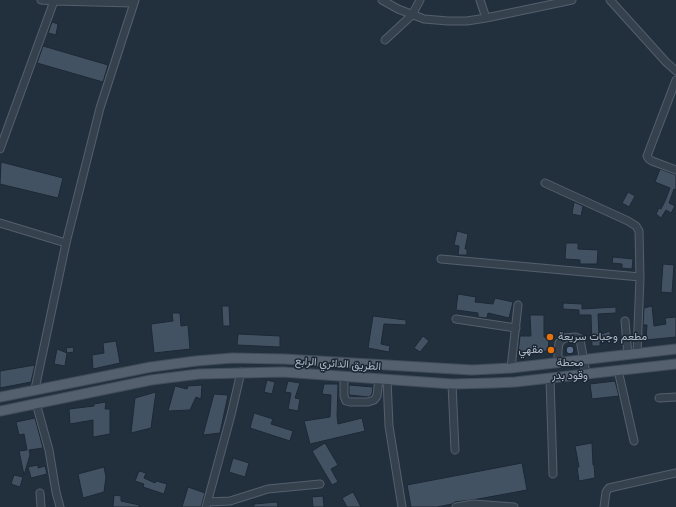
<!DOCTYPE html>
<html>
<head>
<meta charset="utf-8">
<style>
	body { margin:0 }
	canvas { display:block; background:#22303e }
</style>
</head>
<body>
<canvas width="676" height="507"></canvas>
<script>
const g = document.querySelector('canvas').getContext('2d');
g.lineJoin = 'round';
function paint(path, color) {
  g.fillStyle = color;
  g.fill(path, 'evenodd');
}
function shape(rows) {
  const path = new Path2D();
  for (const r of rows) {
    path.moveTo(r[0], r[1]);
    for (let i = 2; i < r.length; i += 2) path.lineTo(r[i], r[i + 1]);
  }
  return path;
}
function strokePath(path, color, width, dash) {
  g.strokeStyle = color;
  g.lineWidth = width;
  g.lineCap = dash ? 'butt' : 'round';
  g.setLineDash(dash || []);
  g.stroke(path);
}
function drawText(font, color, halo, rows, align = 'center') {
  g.font = font + ' Montserrat,Vazirmatn,sans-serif';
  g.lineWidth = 3;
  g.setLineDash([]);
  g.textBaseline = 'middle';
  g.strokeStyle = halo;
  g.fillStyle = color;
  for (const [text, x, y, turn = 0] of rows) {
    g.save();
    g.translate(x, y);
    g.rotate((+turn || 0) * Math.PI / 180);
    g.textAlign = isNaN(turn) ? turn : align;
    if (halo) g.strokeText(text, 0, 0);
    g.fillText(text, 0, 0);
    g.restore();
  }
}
const building = shape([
	[52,22,58,24,56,35,48,33,52,22],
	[43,46,108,65,103,82,37,63,43,46],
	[1,162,63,178,58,198,0,184,1,162],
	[660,169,676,175,676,190,674,189,669,203,675,206,671,213,666,210,661,218,656,214,659,208,661,209,665,201,670,188,655,182,660,169],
	[628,192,635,196,629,207,622,203,628,192],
	[574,202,583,206,581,216,572,214,574,202],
	[457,231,468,234,465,249,467,249,467,255,458,255,459,246,454,245,457,231],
	[566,243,578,243,578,249,598,250,597,264,580,264,580,260,565,259,566,243],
	[613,257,633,259,632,269,622,268,622,264,612,263,613,257],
	[663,264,674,265,672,293,661,292,663,264],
	[458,294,476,297,475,302,493,304,495,298,513,302,509,318,488,313,487,318,478,317,478,313,456,310,458,294],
	[563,303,582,304,582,309,616,307,616,313,598,314,599,335,610,331,611,342,600,342,600,346,592,346,591,315,579,315,579,310,563,309,563,303],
	[222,306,229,306,230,326,223,326,222,306],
	[652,306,654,326,666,324,665,318,676,317,676,337,646,340,647,325,643,325,644,308,652,306],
	[172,313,180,313,181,326,188,325,190,349,154,353,151,324,173,321,172,313],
	[530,315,544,315,544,337,549,338,548,351,518,353,520,336,531,336,530,315],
	[373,316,406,320,406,325,384,324,381,344,390,346,389,352,368,348,373,316],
	[238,334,280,336,280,347,237,345,238,334],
	[423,336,429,341,420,352,414,348,423,336],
	[116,341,120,363,93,369,92,355,104,353,103,343,116,341],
	[73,347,74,352,67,353,65,366,54,364,57,349,67,353,66,348,73,347],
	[35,365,31,382,0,388,0,371,35,365],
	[267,380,275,382,272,394,264,392,267,380],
	[288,381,300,383,295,398,300,399,298,411,288,409,291,393,285,392,288,381],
	[615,381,619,396,592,399,590,384,615,381],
	[324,384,338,384,337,416,338,424,362,418,365,431,310,444,304,421,330,417,331,395,322,394,324,384],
	[202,385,201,399,196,397,190,410,168,411,175,386,187,389,188,386,202,385],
	[349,385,373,387,372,394,369,397,349,395,349,385],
	[156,392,151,428,131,433,135,398,156,392],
	[214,394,228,395,220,433,203,435,214,394],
	[106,402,105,409,110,409,110,434,93,437,93,420,70,424,69,409,94,406,94,404,106,402],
	[254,413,273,419,271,424,293,431,290,441,250,428,254,413],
	[35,418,43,448,29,450,30,455,24,475,19,451,27,450,24,434,19,435,16,422,35,418],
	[325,443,338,465,331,469,338,482,332,485,312,451,325,443],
	[592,443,593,465,594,465,595,478,579,481,577,467,579,467,575,446,592,443],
	[233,458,249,463,245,477,229,472,233,458],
	[522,463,527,490,478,499,455,502,452,504,437,507,411,507,407,485,522,463],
	[38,465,38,468,45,466,47,474,31,478,28,467,38,465],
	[104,467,106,477,104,492,83,498,78,474,104,467],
	[139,471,146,473,144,478,155,483,156,481,167,484,164,494,143,487,144,484,135,481,139,471],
	[14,475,23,477,20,487,11,484,14,475],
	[188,487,205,493,201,507,182,507,188,487],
	[353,492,361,507,347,507,342,498,353,492],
	[114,495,121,496,121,501,139,505,139,507,113,507,114,495],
	[323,496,324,507,313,507,312,497,323,496],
	[277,502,278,507,254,507,254,504,277,502]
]);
const minor = shape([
	[41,0,54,1],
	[382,0,398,9,424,19,448,21,467,21,486,18,572,0],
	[480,0,486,18],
	[610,0,666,62,676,71],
	[385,40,412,15,420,0],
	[676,80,647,156,649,159,652,161,676,170],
	[0,149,54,1,134,3],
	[545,183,628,221,636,226,639,231,640,277,637,354],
	[0,223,66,243],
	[441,259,640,277],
	[456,319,516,328],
	[625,321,628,355],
	[558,363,558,350,559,343,564,338,576,337,580,339,586,374],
	[511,368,518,305],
	[618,370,634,441],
	[344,376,344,396,346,401,350,402,368,402,374,400,377,396,379,378],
	[550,378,553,474],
	[387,379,389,426,402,507],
	[452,384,455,450],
	[35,389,66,243,100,108,135,0],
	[659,398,676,397],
	[36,403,49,450,56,492,60,507],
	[40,493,41,507],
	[208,502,230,501,268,489,320,484],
	[206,507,231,415,241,372],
	[456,507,473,504,514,507],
	[604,507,606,492,609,488,676,473]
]);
const major = shape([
	[0,397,151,367,196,361,232,358,284,359,472,370,511,368,676,349],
	[0,411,151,380,199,374,283,372,452,384,493,383,515,382,676,364]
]);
const markers = [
	[550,337,4,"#e8710a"],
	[551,350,4,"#e8710a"],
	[570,350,4,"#5c6f8a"]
];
const poiNames = [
	["مطعم وجبات سريعة",558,337],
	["مقهي",543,350,"right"],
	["محطة",570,363,"center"],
	["وقود بدر",570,376,"center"]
];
const streetNames = [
	["الطريق الدائري الرابع",338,364,4]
];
paint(building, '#435262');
strokePath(building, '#1d2835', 1);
strokePath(minor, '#545f6c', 9);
strokePath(major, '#424d5a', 11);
strokePath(minor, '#36414e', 7);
strokePath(major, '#54606e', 9);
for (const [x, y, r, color] of markers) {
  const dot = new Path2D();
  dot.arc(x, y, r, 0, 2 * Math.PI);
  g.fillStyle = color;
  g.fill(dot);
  strokePath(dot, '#1b2633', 1.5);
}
drawText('11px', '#b2bcc9', '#1b2633', poiNames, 'left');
drawText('11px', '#b2bcc9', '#1b2633', streetNames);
</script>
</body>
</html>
